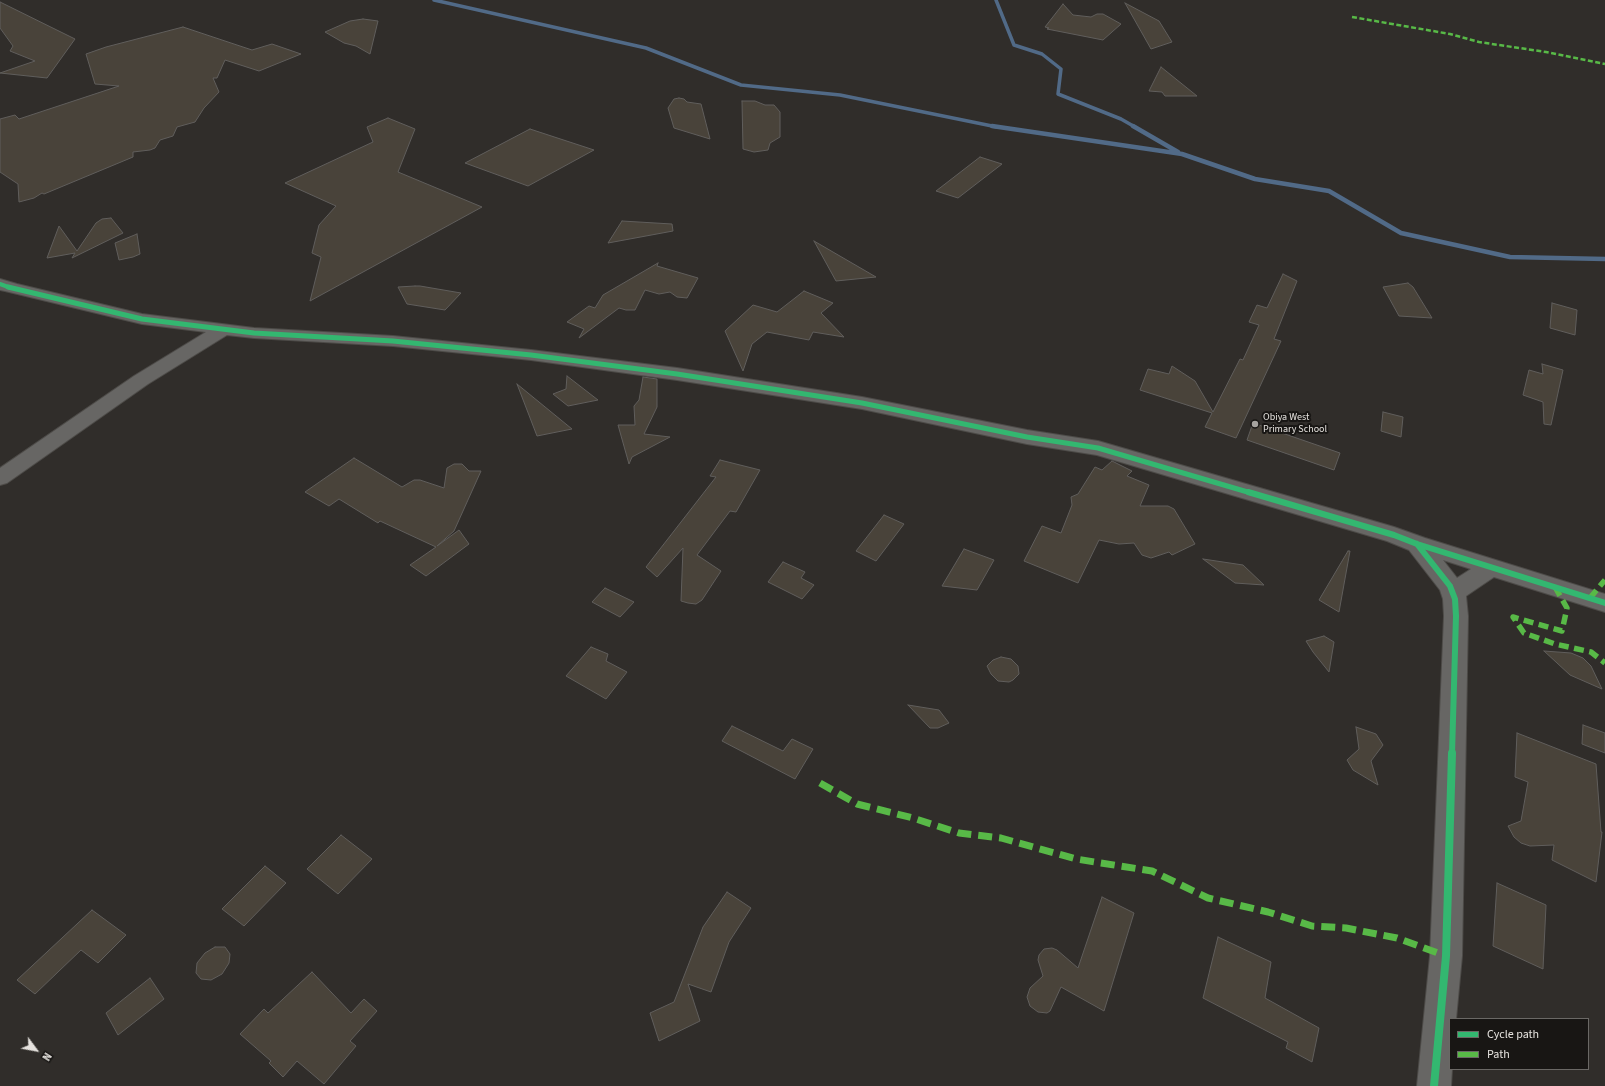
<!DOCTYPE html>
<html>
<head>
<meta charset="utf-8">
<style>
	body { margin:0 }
	#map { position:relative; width:1605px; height:1086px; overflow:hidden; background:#302d2a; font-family:"Source Sans 3",sans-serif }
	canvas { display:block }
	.legend { position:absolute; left:1449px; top:1018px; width:140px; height:52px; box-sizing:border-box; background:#181614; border:1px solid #6a6865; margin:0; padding:5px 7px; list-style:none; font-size:12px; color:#e5e2de }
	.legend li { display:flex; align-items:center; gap:8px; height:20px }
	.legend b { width:20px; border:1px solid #6a6865 }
	.north { position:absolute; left:16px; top:1030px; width:40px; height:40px; -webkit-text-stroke:3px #181614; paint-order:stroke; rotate:122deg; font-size:11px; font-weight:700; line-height:16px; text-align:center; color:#e5e2de }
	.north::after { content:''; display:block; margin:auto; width:14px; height:18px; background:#e5e2de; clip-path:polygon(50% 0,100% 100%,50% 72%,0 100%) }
</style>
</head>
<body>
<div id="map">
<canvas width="1605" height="1086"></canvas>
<ul class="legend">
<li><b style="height:5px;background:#33b770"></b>Cycle path</li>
<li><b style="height:5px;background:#58b947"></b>Path</li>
</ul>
<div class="north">N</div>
</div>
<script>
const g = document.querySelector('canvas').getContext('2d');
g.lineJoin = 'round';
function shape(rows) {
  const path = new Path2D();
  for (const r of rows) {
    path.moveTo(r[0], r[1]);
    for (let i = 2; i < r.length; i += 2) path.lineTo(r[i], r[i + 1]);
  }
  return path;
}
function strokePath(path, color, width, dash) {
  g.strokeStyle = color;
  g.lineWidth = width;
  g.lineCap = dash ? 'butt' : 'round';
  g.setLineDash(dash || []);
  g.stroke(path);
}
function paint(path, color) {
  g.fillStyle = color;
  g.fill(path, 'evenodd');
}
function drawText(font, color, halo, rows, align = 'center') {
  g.font = font + ' "Source Sans 3",sans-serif';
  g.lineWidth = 4;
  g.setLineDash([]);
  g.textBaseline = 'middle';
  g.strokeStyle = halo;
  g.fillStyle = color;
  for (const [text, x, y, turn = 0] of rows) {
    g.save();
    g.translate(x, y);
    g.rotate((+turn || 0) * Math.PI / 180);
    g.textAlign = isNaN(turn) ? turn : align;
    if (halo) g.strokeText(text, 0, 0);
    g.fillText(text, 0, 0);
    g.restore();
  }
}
const streamFar1 = shape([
	[434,0,646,48,741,85,840,95,997,127],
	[996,0,1014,45,1042,54,1061,69,1058,94,1121,119,1135,127]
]);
const stream = shape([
	[992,126,1182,154,1255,179,1329,191,1401,233,1510,257,1605,259],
	[1133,126,1178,152]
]);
const building = shape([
	[0,2,75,39,47,78,0,73,35,61,10,51,13,46,0,28,0,2],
	[1125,3,1159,21,1172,42,1151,49,1125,3],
	[1063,4,1073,15,1091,17,1097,14,1103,14,1121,24,1103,40,1047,29,1049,28,1045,27,1063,4],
	[363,19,378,21,370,54,356,46,344,43,325,32,350,21,363,19],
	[183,27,252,50,272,44,301,54,259,71,225,60,217,78,213,78,219,92,204,108,195,122,177,127,173,136,160,140,155,148,150,150,133,152,133,157,44,194,42,193,34,198,19,202,18,184,0,172,0,119,15,115,19,119,119,86,95,84,86,54,106,47,183,27],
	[1161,67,1197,96,1165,96,1162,92,1149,91,1161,67],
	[679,98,684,99,687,102,701,104,710,139,674,128,668,108,674,99,679,98],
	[742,101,755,101,765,105,774,105,780,112,780,137,770,143,768,150,754,152,743,149,742,101],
	[388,118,415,129,398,172,482,207,310,301,321,257,312,253,319,225,336,206,285,183,373,142,367,127,388,118],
	[530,129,594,150,528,186,465,163,530,129],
	[980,157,1002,164,958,198,936,191,980,157],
	[111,218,123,233,72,258,75,253,47,258,59,226,77,251,96,223,102,219,111,218],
	[622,221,672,224,673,231,608,243,622,221],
	[137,234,140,254,133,257,119,260,115,243,137,234],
	[814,241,876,277,836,281,814,241],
	[658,263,657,266,698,278,687,298,677,297,670,292,659,294,645,290,635,310,626,310,619,308,579,338,584,329,567,322,589,306,595,308,603,295,658,263],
	[1283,274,1297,281,1274,339,1281,341,1236,438,1205,427,1212,413,1140,390,1148,369,1169,374,1172,366,1195,381,1213,412,1240,359,1243,360,1259,325,1249,322,1257,305,1267,308,1283,274],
	[1408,283,1413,287,1432,318,1399,316,1383,287,1408,283],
	[415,286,420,286,461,293,445,310,407,304,398,287,415,286],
	[804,291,833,303,821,313,844,337,813,332,809,340,767,332,752,344,743,371,725,331,753,305,777,312,804,291],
	[1552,303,1577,310,1575,335,1550,328,1552,303],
	[1542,364,1563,370,1551,425,1544,424,1543,402,1523,395,1529,370,1543,374,1542,364],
	[567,376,598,400,568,406,553,394,566,389,567,376],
	[643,377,657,379,657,407,644,434,670,437,632,457,629,464,618,425,635,425,634,406,639,400,643,377],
	[517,384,572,429,537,436,517,384],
	[1383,412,1403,417,1401,437,1381,431,1383,412],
	[1253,423,1340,453,1334,470,1247,440,1253,423],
	[354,458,402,487,414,480,420,480,444,488,447,468,454,464,462,464,469,471,481,471,454,531,437,546,459,530,469,544,426,576,410,565,436,547,380,521,378,523,339,499,329,506,305,492,354,458],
	[720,460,760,470,736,512,730,511,697,555,721,571,702,600,696,604,688,603,681,601,683,548,657,577,646,567,716,477,710,476,720,460],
	[1112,461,1132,471,1127,476,1149,485,1140,506,1168,506,1174,509,1195,544,1172,555,1169,552,1151,558,1142,555,1134,543,1119,544,1099,540,1078,583,1024,561,1042,526,1061,533,1072,505,1071,497,1078,494,1095,467,1102,470,1112,461],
	[884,515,904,524,876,561,856,551,884,515],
	[964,549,994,560,977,590,942,586,964,549],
	[1348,551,1350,551,1339,612,1319,600,1348,551],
	[1203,559,1243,565,1264,585,1235,583,1203,559],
	[783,562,805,572,801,578,814,585,802,599,768,582,783,562],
	[605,588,634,602,620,617,592,602,605,588],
	[1324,636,1334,642,1329,672,1313,652,1306,641,1324,636],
	[591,647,608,654,606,661,627,672,606,699,566,676,591,647],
	[1544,651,1571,653,1583,658,1591,666,1602,689,1570,675,1544,651],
	[1001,657,1011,659,1018,666,1019,674,1013,680,1009,682,998,681,991,674,987,666,993,660,1001,657],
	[908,705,939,710,949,723,938,728,930,728,908,705],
	[1583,725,1605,733,1605,753,1582,744,1583,725],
	[732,726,783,751,792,739,813,749,795,779,722,741,732,726],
	[1356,727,1376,734,1383,745,1371,761,1378,785,1353,770,1347,760,1359,749,1356,727],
	[1517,733,1596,764,1601,832,1602,832,1596,882,1552,860,1554,845,1530,846,1521,843,1514,837,1508,826,1521,821,1528,782,1515,777,1517,733],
	[341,835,372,859,338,894,307,869,341,835],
	[265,866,286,883,244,926,222,909,265,866],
	[1497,883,1546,905,1543,969,1493,946,1497,883],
	[727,892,751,908,729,942,711,992,688,984,700,1021,659,1041,650,1013,674,1002,703,927,727,892],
	[1102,897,1134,913,1104,1011,1061,987,1050,1011,1047,1013,1038,1012,1030,1006,1027,997,1030,988,1043,976,1038,960,1039,955,1044,949,1052,948,1057,950,1078,968,1102,897],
	[92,910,126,935,98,963,81,950,35,994,17,980,92,910],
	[1218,937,1271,962,1265,998,1319,1028,1312,1062,1286,1048,1288,1042,1203,998,1218,937],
	[215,947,225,947,230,954,229,963,222,974,211,980,201,979,196,973,197,963,205,953,215,947],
	[312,972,351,1013,364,999,377,1011,350,1041,356,1046,324,1084,297,1061,283,1077,269,1063,271,1061,240,1034,264,1009,268,1013,312,972],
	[150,978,164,999,118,1035,106,1013,150,978]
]);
const minor = shape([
	[0,279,17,284,142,314,254,328,393,336,531,350,677,368,862,397,1027,430,1098,441,1394,527,1425,538,1605,594,1605,612,1494,577,1466,596,1468,616,1462,956,1456,1019,1450,1019,1450,1069,1452,1069,1451,1086,1417,1086,1430,956,1444,616,1443,599,1440,590,1409,550,1387,541,1097,455,1027,444,862,409,677,380,531,360,393,346,254,338,227,335,148,384,7,483,0,485,0,468,134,376,206,332,142,324,5,291,0,290,0,279],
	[1443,560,1471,569,1457,578,1443,560]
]);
const quietFar2 = shape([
	[1352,17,1450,34,1479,42,1546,52,1605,64]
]);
const quietFar1 = shape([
	[1555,587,1567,608,1562,631,1513,617,1524,633,1555,644,1591,652,1605,663],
	[1590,598,1605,580]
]);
const quiet = shape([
	[820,783,857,804,913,818,959,833,1001,838,1076,859,1152,871,1208,898,1268,912,1312,926,1346,928,1397,938,1446,956]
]);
const cyclewayFar3 = shape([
	[0,284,11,288]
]);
const cyclewayFar2 = shape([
	[8,287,142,319,254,333,393,341,531,355,677,374,862,403,1027,437,1098,448,1251,493]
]);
const cyclewayFar1 = shape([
	[1248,492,1394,535,1417,544,1605,603],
	[1417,544,1450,586,1455,599,1456,616,1452,754]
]);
const cycleway = shape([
	[1434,1086,1446,956,1452,753]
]);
const markers = [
	[1255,424,4,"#a6a39f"]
];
const poiNames = [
	["Obiya West",1263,418],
	["Primary School",1263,430]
];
strokePath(streamFar1, '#516a87', 3.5);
strokePath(stream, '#516a87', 4.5);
paint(building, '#49433a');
strokePath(building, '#605e5c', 1);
strokePath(minor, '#4d4b48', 2);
paint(minor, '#676664');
strokePath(quietFar2, '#58b947', 2.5, [5, 2.5]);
strokePath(quietFar1, '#58b947', 5.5, [10, 5.5]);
strokePath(quiet, '#58b947', 7, [14, 7]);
strokePath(cyclewayFar3, '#33b770', 4);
strokePath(cyclewayFar2, '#33b770', 5);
strokePath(cyclewayFar1, '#33b770', 6);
strokePath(cycleway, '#33b770', 8);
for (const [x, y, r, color] of markers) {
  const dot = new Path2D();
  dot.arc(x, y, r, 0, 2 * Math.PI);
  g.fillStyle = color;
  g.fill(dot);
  strokePath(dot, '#181614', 1.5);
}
drawText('10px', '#e5e2de', '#181614', poiNames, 'left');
</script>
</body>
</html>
